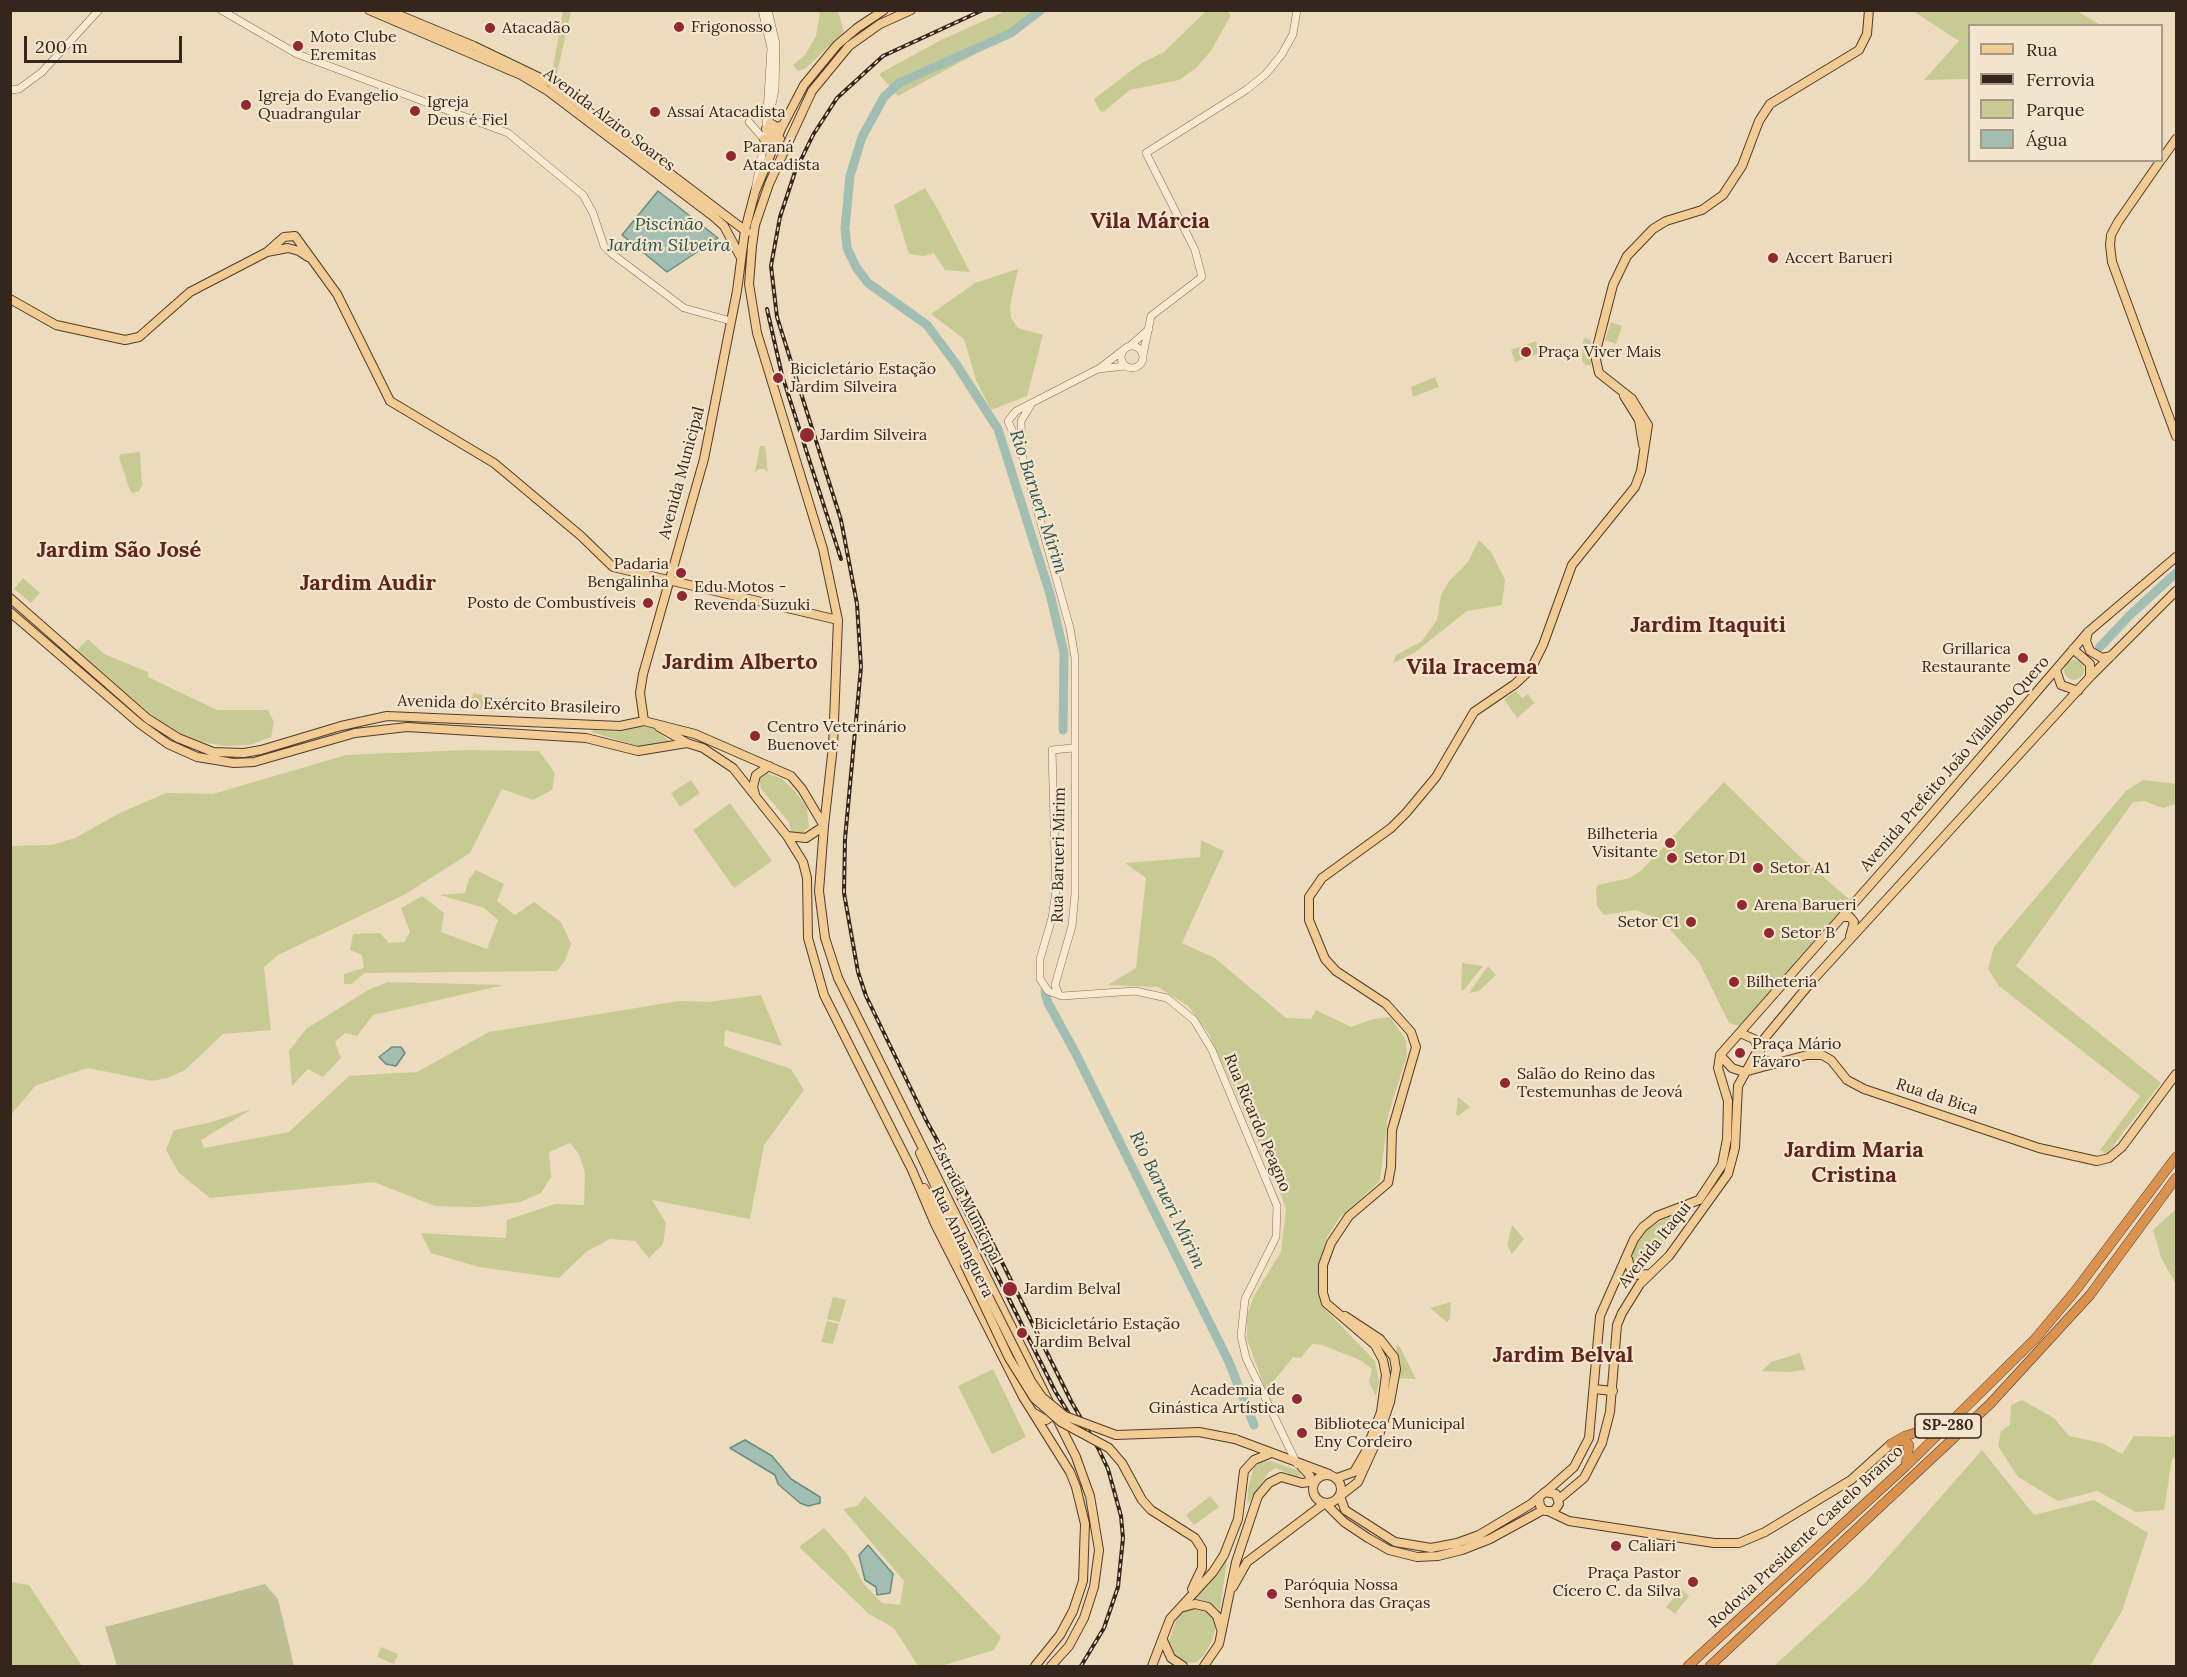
<!DOCTYPE html>
<html>
<head>
<meta charset="utf-8">
<style>
	body { margin:0 }
	#map { position:relative; width:2187px; height:1677px; overflow:hidden; background:#eddbbe; font-family:Lora,serif }
	canvas { display:block }
	.frame { position:absolute; inset:0; border:12px solid #34261c; pointer-events:none }
	.legend { position:absolute; left:1968px; top:24px; width:195px; height:138px; box-sizing:border-box; background:#f4e6ce; border:2px solid #a79987; margin:0; padding:8px 10px; list-style:none; font-size:18px; color:#34261c }
	.legend li { display:flex; align-items:center; gap:12px; height:30px }
	.legend b { width:30px; border:2px solid #a79987 }
	.scale { position:absolute; left:24px; top:36px; width:158px; height:27px; box-sizing:border-box; border:3px solid #34261c; border-top:0; padding-left:8px; font-size:18px; line-height:21px; white-space:nowrap; color:#34261c; -webkit-text-stroke:4px #f4e6ce; paint-order:stroke }
</style>
</head>
<body>
<div id="map">
<canvas width="2187" height="1677"></canvas>
<div class="frame"></div>
<ul class="legend">
<li><b style="height:8px;background:#f1cc95"></b>Rua</li>
<li><b style="height:8px;background:#34261c"></b>Ferrovia</li>
<li><b style="height:16px;background:#c8ca93"></b>Parque</li>
<li><b style="height:16px;background:#a2beb3"></b>Água</li>
</ul>
<div class="scale">200 m</div>
</div>
<script>
const g = document.querySelector('canvas').getContext('2d');
g.lineJoin = 'round';
function paint(path, color) {
  g.fillStyle = color;
  g.fill(path, 'evenodd');
}
function shape(rows) {
  const path = new Path2D();
  for (const r of rows) {
    if (r.length === 3) {
      path.moveTo(r[0] + r[2], r[1]);
      path.arc(r[0], r[1], r[2], 0, 2 * Math.PI);
      continue;
    }
    path.moveTo(r[0], r[1]);
    for (let i = 2; i < r.length; i += 2) path.lineTo(r[i], r[i + 1]);
  }
  return path;
}
function strokePath(path, color, width, dash) {
  g.strokeStyle = color;
  g.lineWidth = width;
  g.lineCap = dash ? 'butt' : 'round';
  g.setLineDash(dash || []);
  g.stroke(path);
}
function drawText(font, color, halo, rows, align = 'center') {
  g.font = font + ' Lora,serif';
  g.lineWidth = 4.5;
  g.setLineDash([]);
  g.textBaseline = 'middle';
  g.strokeStyle = halo;
  g.fillStyle = color;
  for (const [text, x, y, turn = 0] of rows) {
    g.save();
    g.translate(x, y);
    g.rotate((+turn || 0) * Math.PI / 180);
    g.textAlign = isNaN(turn) ? turn : align;
    if (halo) g.strokeText(text, 0, 0);
    g.fillText(text, 0, 0);
    g.restore();
  }
}
const green = shape([
	[1008,10,1046,11,1021,29,898,96,879,74,941,40],
	[563,11,571,11,556,78,551,79],
	[816,11,838,11,844,32,806,68,798,71,793,65,805,55,816,36,820,13],
	[1206,11,1227,11,1231,15,1211,51,1196,68,1179,80,1130,90,1103,112,1100,111,1094,99,1140,64,1164,52],
	[1913,11,2077,11,2100,25,1970,26,1969,79,1924,80,1959,41],
	[925,188,937,208,970,272,945,270,934,253,923,256,909,254,894,205],
	[1018,269,1010,306,1011,318,1018,328,1043,335,1027,396,991,410,976,380,964,339,931,314,975,283],
	[1611,322,1622,326,1616,344,1605,340],
	[1585,338,1591,340,1591,365,1585,365,1582,360,1583,341],
	[1536,341,1540,353,1515,362,1511,350],
	[1435,377,1439,387,1413,397,1411,387],
	[760,446,765,446,768,473,765,469,758,469,755,473],
	[140,452,142,485,139,491,133,493,130,491,119,457,121,454],
	[1479,540,1491,552,1505,580,1502,605,1467,611,1414,653,1393,663,1396,655,1422,641,1437,620,1441,595,1449,581,1468,562],
	[23,578,40,593,31,603,14,589],
	[88,639,104,654,148,672,148,677,217,710,268,710,274,722,271,737,250,745,225,746,203,742,177,732,160,722,77,650],
	[2074,670,10],
	[1516,691,1522,698,1528,694,1534,703,1517,718,1504,699],
	[473,693,496,698,492,712,470,707],
	[639,725,654,728,669,741,641,747,591,732,594,730,616,732],
	[467,750,539,751,555,773,552,790,533,800,502,789,470,853,404,895,278,955,264,967,271,1030,223,1034,185,1070,167,1078,152,1081,88,1068,66,1075,35,1086,11,1115,11,846,52,845,75,838,120,813,166,793,213,794,346,755],
	[766,773,781,778,795,791,807,808,809,827,803,833,792,834,788,821,761,789,759,778],
	[691,780,700,793,680,807,671,793],
	[2143,780,2176,784,2176,804,2163,808,2144,801,2133,802,2016,966,2161,1083,2107,1154,2100,1150,2140,1096,1999,986,1988,969,1994,947,2126,791],
	[1724,782,1794,851,1851,901,1739,1026,1729,1023,1699,962,1667,926,1655,918,1636,910,1604,915,1597,906,1596,889,1598,885,1630,878,1642,870],
	[730,803,772,861,734,888,693,830],
	[1201,840,1224,851,1182,943,1215,958,1286,1018,1311,1019,1316,1010,1351,1027,1373,1019,1390,1017,1406,1040,1407,1055,1388,1116,1380,1181,1340,1217,1327,1237,1319,1263,1324,1308,1375,1361,1379,1381,1376,1396,1369,1382,1372,1369,1360,1360,1322,1345,1312,1344,1301,1358,1293,1357,1266,1391,1247,1339,1247,1315,1254,1296,1281,1252,1286,1209,1275,1178,1209,1034,1188,1006,1158,987,1108,985,1136,968,1146,878,1125,863,1200,857],
	[476,870,504,884,497,901,515,915,534,902,561,922,571,944,565,961,557,971,365,973,351,984,344,984,344,974,364,968,362,955,350,950,353,934,380,933,389,943,404,942,410,932,401,908,422,896,444,913,441,932,487,949,498,920,484,908,440,895,465,893,469,879],
	[1462,963,1483,966,1463,991,1461,989],
	[1488,966,1496,975,1479,991,1469,993],
	[388,982,504,985,373,1015,357,1036,345,1033,335,1042,341,1058,323,1077,308,1069,292,1086,289,1051,306,1029,368,990],
	[761,995,782,1046,725,1030,724,1046,791,1069,804,1090,764,1145,750,1219,652,1200,666,1223,663,1244,649,1258,635,1241,610,1239,586,1252,559,1278,479,1267,431,1253,421,1233,506,1238,507,1220,555,1204,584,1205,585,1173,579,1154,570,1143,549,1152,551,1177,541,1193,520,1202,480,1207,435,1206,374,1182,210,1198,179,1173,166,1150,174,1130,208,1123,252,1109,201,1140,204,1148,289,1132,349,1076,417,1072,489,1032,679,1001,708,1002],
	[1458,1097,1470,1107,1458,1116,1456,1114],
	[2176,1209,2176,1285,2161,1257,2153,1230],
	[1668,1217,1675,1219,1679,1228,1653,1257,1639,1266,1632,1263,1633,1250,1645,1230],
	[1512,1225,1524,1239,1512,1254,1507,1245],
	[833,1297,846,1300,840,1322,827,1319],
	[1451,1302,1450,1319,1447,1322,1430,1308],
	[827,1321,839,1324,833,1344,821,1342],
	[1396,1346,1400,1347,1416,1379,1398,1378],
	[1800,1353,1805,1370,1789,1372,1762,1371,1771,1362],
	[993,1369,1026,1437,992,1454,958,1386],
	[2022,1400,2054,1418,2069,1436,2102,1443,2122,1454,2134,1436,2171,1437,2176,1434,2176,1457,2172,1459,2164,1510,2136,1512,2097,1491,2058,1501,2018,1477,1998,1446,2001,1431,2010,1425,2011,1405],
	[1982,1450,2034,1515,2094,1500,2148,1533,2122,1611,2090,1666,1774,1666,1865,1583],
	[1271,1461,1299,1471,1301,1476,1296,1477,1276,1468,1269,1472,1247,1505,1248,1488,1254,1467,1261,1462],
	[865,1496,1001,1637,994,1650,941,1666,918,1666,894,1628,869,1614,799,1547,824,1528,848,1555,864,1584,882,1603,900,1605,904,1581,843,1509,857,1506],
	[1210,1496,1219,1507,1194,1525,1186,1515],
	[1228,1553,1220,1610,1211,1603,1192,1599,1217,1573],
	[10,1582,29,1585,82,1666,11,1666],
	[1681,1589,1689,1596,1675,1614,1666,1607],
	[1190,1607,1209,1610,1217,1621,1212,1641,1203,1656,1197,1662,1188,1663,1176,1658,1168,1644,1176,1621,1182,1612],
	[381,1647,398,1654,394,1664,377,1657]
]);
const cemetery = shape([
	[265,1584,278,1599,294,1666,117,1666,105,1627]
]);
const water = shape([
	[658,191,718,238,667,272,622,235,658,191],
	[392,1047,401,1047,405,1053,396,1066,386,1064,379,1057,392,1047],
	[745,1440,772,1456,791,1479,820,1497,820,1503,808,1506,800,1503,778,1484,775,1475,730,1448,745,1440],
	[868,1545,893,1574,890,1593,877,1595,876,1587,865,1580,859,1555,868,1545]
]);
const river = shape([
	[1041,10,1011,33,899,83,884,97,862,137,850,176,845,228,847,248,856,267,868,283,927,325,956,364,998,429,1050,594,1064,653,1063,730],
	[2099,648,2130,615,2176,573],
	[1045,992,1048,1003,1075,1052,1229,1362,1254,1425]
]);
const minor = shape([
	[221,10,297,54,508,133,583,195,593,213,604,246,611,253,684,308,731,321],
	[762,10,771,48,766,129],
	[10,90,19,89,42,72,99,10],
	[749,122,764,139],
	[755,190,775,89,776,44,768,10],
	[1132,357,11],
	[1130,346,1149,329],
	[1143,355,1151,316,1202,277,1195,250,1146,153,1246,90,1266,74,1282,54,1293,34,1297,10],
	[1100,368,1122,351],
	[1032,403,1021,421,1022,455,1070,628,1075,658,1075,894,1072,926,1055,985,1059,995],
	[1018,444,1008,421,1016,411,1098,369,1125,366],
	[1073,748,1052,750,1056,891,1052,918,1040,959,1040,979,1048,991,1062,996,1135,991,1167,998,1194,1020,1212,1050,1277,1206,1276,1237,1245,1299,1241,1336,1246,1358,1297,1464]
]);
const major = shape([
	[369,10,521,75,548,91,714,217,724,226,740,256],
	[387,10,474,46,551,83,747,232],
	[770,123,777,127,783,125],
	[766,129,780,139],
	[764,139,778,136],
	[2162,159,2176,139],
	[2161,160,2118,222,2111,235,2110,245,2112,262,2176,436],
	[267,252,284,237,295,236,337,294,390,401,494,463,581,536,613,567,838,620],
	[10,299,56,325,125,340,139,337,190,292,267,252,288,248,299,251,308,257],
	[1624,396,1639,420,1643,445],
	[10,598,148,719,178,738,213,752,244,753,261,750,341,726,387,716,620,726,644,721,695,734,791,776,802,789,824,826,819,891,825,938,838,978,1050,1404],
	[10,612,140,724,168,744,197,757,234,763,254,762,355,733,407,727,586,738,638,751,687,743,703,748,733,768,787,836,803,862,807,878,808,938,824,995,912,1170,935,1224,1023,1397,1070,1472,1076,1487,1085,1524,1083,1581,1073,1611,1060,1635,1035,1666],
	[2088,632,2086,641,2090,651,2102,658,2111,656],
	[2073,649,2090,664,2090,677],
	[2056,670,2061,685,2078,691],
	[644,721,640,693,643,674,704,459,737,291,745,230,755,192,781,129,804,85,837,45,857,28,884,10],
	[659,727,687,743],
	[755,794,753,787,756,775,769,766],
	[787,836,806,838,824,826,833,746,838,620,823,549,757,333,749,284,752,246,755,225,769,184,812,91,849,46,880,24,911,10],
	[1843,917,1850,917,1854,922,1850,936],
	[1740,1033,1754,1039,1763,1059,1772,1064],
	[1720,1055,1732,1068,1744,1072],
	[1744,1072,1807,1055,1822,1055,1831,1060,1847,1080,1864,1089,2039,1148,2097,1161,2109,1158,2122,1147,2176,1074],
	[920,1153,965,1250],
	[924,1188,964,1263],
	[1628,1259,1632,1275,1650,1274],
	[1345,1316,1380,1339,1394,1357,1396,1369,1390,1402,1378,1438,1358,1482,1340,1496,1345,1510,1395,1542,1431,1548,1457,1543,1479,1535,1531,1504,1545,1492,1556,1494,1559,1504,1554,1511,1545,1511,1540,1506,1539,1498],
	[1594,1389,1613,1391],
	[1034,1413,1046,1420,1051,1417,1053,1410],
	[1235,1439,1329,1474],
	[1327,1489,14],
	[1337,1478,1354,1472,1365,1453,1381,1412,1386,1375,1383,1360,1375,1345,1326,1303,1323,1293,1323,1265,1331,1243,1349,1216,1388,1183,1391,1167,1392,1130,1416,1047,1411,1032,1386,1004,1336,971,1325,959,1309,920,1309,897,1322,878,1391,828,1406,813,1436,777,1474,712,1515,684,1531,669,1543,645,1572,565,1635,487,1641,471,1648,425,1632,399,1599,373,1595,355,1613,285,1627,256,1653,229,1666,221,1702,210,1723,195,1742,166,1759,121,1770,104,1859,50,1867,34,1869,10],
	[1547,1491,1574,1467,1589,1438,1600,1316,1634,1239,1643,1227,1657,1216,1699,1200,1722,1165,1727,1139,1728,1101,1718,1068,1720,1055,1900,851,2088,632,2176,557],
	[1559,1499,1584,1478,1602,1443,1610,1412,1617,1325,1622,1313,1640,1284,1669,1256,1728,1174,1735,1148,1738,1086,1764,1039,1812,981,2090,677,2176,591],
	[1550,1512,1569,1521,1714,1543,1739,1543,1765,1532,1851,1480,1891,1444],
	[1184,1531,1195,1538,1202,1549,1202,1568,1192,1589],
	[1233,1587,1247,1562,1325,1503,1344,1522,1368,1538,1389,1550,1417,1557,1438,1556,1462,1550,1490,1539,1543,1510],
	[1180,1608,1195,1604,1208,1607,1217,1616,1221,1629],
	[1163,1640,1171,1658,1183,1666],
	[1051,1666,1069,1646,1084,1618,1094,1587,1099,1550,1090,1496,1076,1457,1057,1419],
	[1152,1666,1170,1619,1213,1572,1224,1555,1238,1519,1244,1471,1254,1460,1269,1454],
	[1204,1666,1219,1644,1236,1562,1258,1496,1269,1483,1281,1477,1302,1483,1309,1482,1310,1476,1301,1466]
]);
const highway = shape([
	[1896,1441,1905,1441,1909,1445,1906,1464],
	[1891,1444,1905,1436,1947,1423],
	[1688,1666,1906,1466,2035,1339,2076,1290,2176,1157],
	[1710,1666,1990,1404,2090,1295,2176,1178]
]);
const rail = shape([
	[983,10,883,56,837,98,813,135,795,172,780,217,771,266,777,317,841,520,857,604,861,667,845,839,844,893,858,972,866,996,926,1120,981,1220,1071,1401,1098,1448,1108,1469,1121,1516,1123,1538,1118,1587,1104,1628,1081,1666],
	[767,309,782,375,841,559],
	[949,1179,1055,1391,1074,1422]
]);
const majorBridge = shape([
	[965,1250,1031,1381,1042,1397,1065,1416,1116,1435,1199,1432,1235,1439],
	[964,1263,1009,1358,1034,1398,1061,1422,1109,1448,1122,1463,1142,1500,1151,1510,1184,1531]
]);
const markers = [
	[679,27,6,"#932832"],
	[490,28,6,"#932832"],
	[298,46,6,"#932832"],
	[246,105,6,"#932832"],
	[415,111,6,"#932832"],
	[655,112,6,"#932832"],
	[731,156,6,"#932832"],
	[1773,258,6,"#932832"],
	[1526,352,6,"#932832"],
	[778,378,6,"#932832"],
	[807,435,8,"#932832"],
	[681,573,6,"#932832"],
	[682,596,6,"#932832"],
	[648,603,6,"#932832"],
	[2023,658,6,"#932832"],
	[755,736,6,"#932832"],
	[1670,843,6,"#932832"],
	[1672,858,6,"#932832"],
	[1758,868,6,"#932832"],
	[1742,905,6,"#932832"],
	[1691,922,6,"#932832"],
	[1769,933,6,"#932832"],
	[1734,982,6,"#932832"],
	[1740,1053,6,"#932832"],
	[1505,1083,6,"#932832"],
	[1010,1289,8,"#932832"],
	[1022,1333,6,"#932832"],
	[1297,1399,6,"#932832"],
	[1302,1433,6,"#932832"],
	[1616,1546,6,"#932832"],
	[1693,1582,6,"#932832"],
	[1272,1594,6,"#932832"]
];
const shields = [
	[1948,1426,66]
];
const shieldNames = [
	["SP-280",1948,1426]
];
const poiNames = [
	["Frigonosso",691,27],
	["Atacadão",502,28],
	["Moto Clube",310,37],
	["Eremitas",310,55],
	["Igreja do Evangelio",258,96],
	["Quadrangular",258,114],
	["Igreja",427,102],
	["Deus é Fiel",427,120],
	["Assaí Atacadista",667,112],
	["Paraná",743,147],
	["Atacadista",743,165],
	["Accert Barueri",1785,258],
	["Praça Viver Mais",1538,352],
	["Bicicletário Estação",790,369],
	["Jardim Silveira",790,387],
	["Jardim Silveira",820,435],
	["Padaria",669,564,"right"],
	["Bengalinha",669,582,"right"],
	["Edu Motos -",694,587],
	["Revenda Suzuki",694,605],
	["Posto de Combustíveis",636,603,"right"],
	["Grillarica",2011,649,"right"],
	["Restaurante",2011,667,"right"],
	["Centro Veterinário",767,727],
	["Buenovet",767,745],
	["Bilheteria",1658,834,"right"],
	["Visitante",1658,852,"right"],
	["Setor D1",1684,858],
	["Setor A1",1770,868],
	["Arena Barueri",1754,905],
	["Setor C1",1679,922,"right"],
	["Setor B",1781,933],
	["Bilheteria",1746,982],
	["Praça Mário",1752,1044],
	["Fávaro",1752,1062],
	["Salão do Reino das",1517,1074],
	["Testemunhas de Jeová",1517,1092],
	["Jardim Belval",1024,1289],
	["Bicicletário Estação",1034,1324],
	["Jardim Belval",1034,1342],
	["Academia de",1285,1390,"right"],
	["Ginástica Artística",1285,1408,"right"],
	["Biblioteca Municipal",1314,1424],
	["Eny Cordeiro",1314,1442],
	["Caliari",1628,1546],
	["Praça Pastor",1681,1573,"right"],
	["Cícero C. da Silva",1681,1591,"right"],
	["Paróquia Nossa",1284,1585],
	["Senhora das Graças",1284,1603]
];
const streetNames = [
	["Avenida Alziro Soares",609,120,37],
	["Avenida Municipal",682,473,-75],
	["Avenida do Exército Brasileiro",509,705,2],
	["Avenida Prefeito João Vilallobo Quero",1955,764,-49],
	["Rua Barueri Mirim",1059,855,-89],
	["Rua da Bica",1937,1097,18],
	["Rua Ricardo Peagno",1257,1123,67],
	["Estrada Municipal",967,1204,63],
	["Rua Anhanguera",962,1242,64],
	["Avenida Itaqui",1655,1245,-51],
	["Rodovia Presidente Castelo Branco",1806,1537,-43]
];
const waterNames = [
	["Piscinão",669,225],
	["Jardim Silveira",669,246],
	["Rio Barueri Mirim",1038,502,72],
	["Rio Barueri Mirim",1167,1200,64]
];
const districtNames = [
	["Vila Márcia",1150,222],
	["Jardim São José",119,551],
	["Jardim Audir",368,584],
	["Jardim Itaquiti",1708,626],
	["Jardim Alberto",740,663],
	["Vila Iracema",1472,668],
	["Jardim Maria",1854,1151],
	["Cristina",1854,1176],
	["Jardim Belval",1563,1356]
];
paint(green, '#c8ca93');
paint(cemetery, '#bdbf92');
paint(water, '#a2beb3');
strokePath(water, '#698c80', 1.5);
strokePath(river, '#a2beb3', 9);
strokePath(minor, '#856c57', 8);
strokePath(major, '#523a2c', 10);
strokePath(highway, '#523a2c', 10);
strokePath(minor, '#f8e9d1', 7);
strokePath(major, '#f1cc95', 8);
strokePath(highway, '#dc924f', 9);
strokePath(rail, '#34261c', 4);
strokePath(rail, '#f4e6ce', 1.5, [4.5]);
strokePath(majorBridge, '#523a2c', 10, []);
strokePath(majorBridge, '#f1cc95', 8);
for (const [x, y, r, color] of markers) {
  const dot = new Path2D();
  dot.arc(x, y, r, 0, 2 * Math.PI);
  g.fillStyle = color;
  g.fill(dot);
  strokePath(dot, '#f4e6ce', 2);
}
for (const [x, y, w] of shields) {
  const box = new Path2D();
  box.roundRect(x - w / 2, y - 12, w, 24, 4.5);
  g.fillStyle = '#f4e6ce';
  g.fill(box);
  strokePath(box, '#34261c', 1.5);
}
drawText('bold 15px', '#34261c', null, shieldNames);
drawText('16px', '#34261c', '#f4e6ce', poiNames, 'left');
drawText('16px', '#34261c', '#f4e6ce', streetNames);
drawText('italic 18px', '#2b544e', '#f4e6ce', waterNames);
drawText('bold 22px', '#60241c', '#f4e6ce', districtNames);
</script>
</body>
</html>
